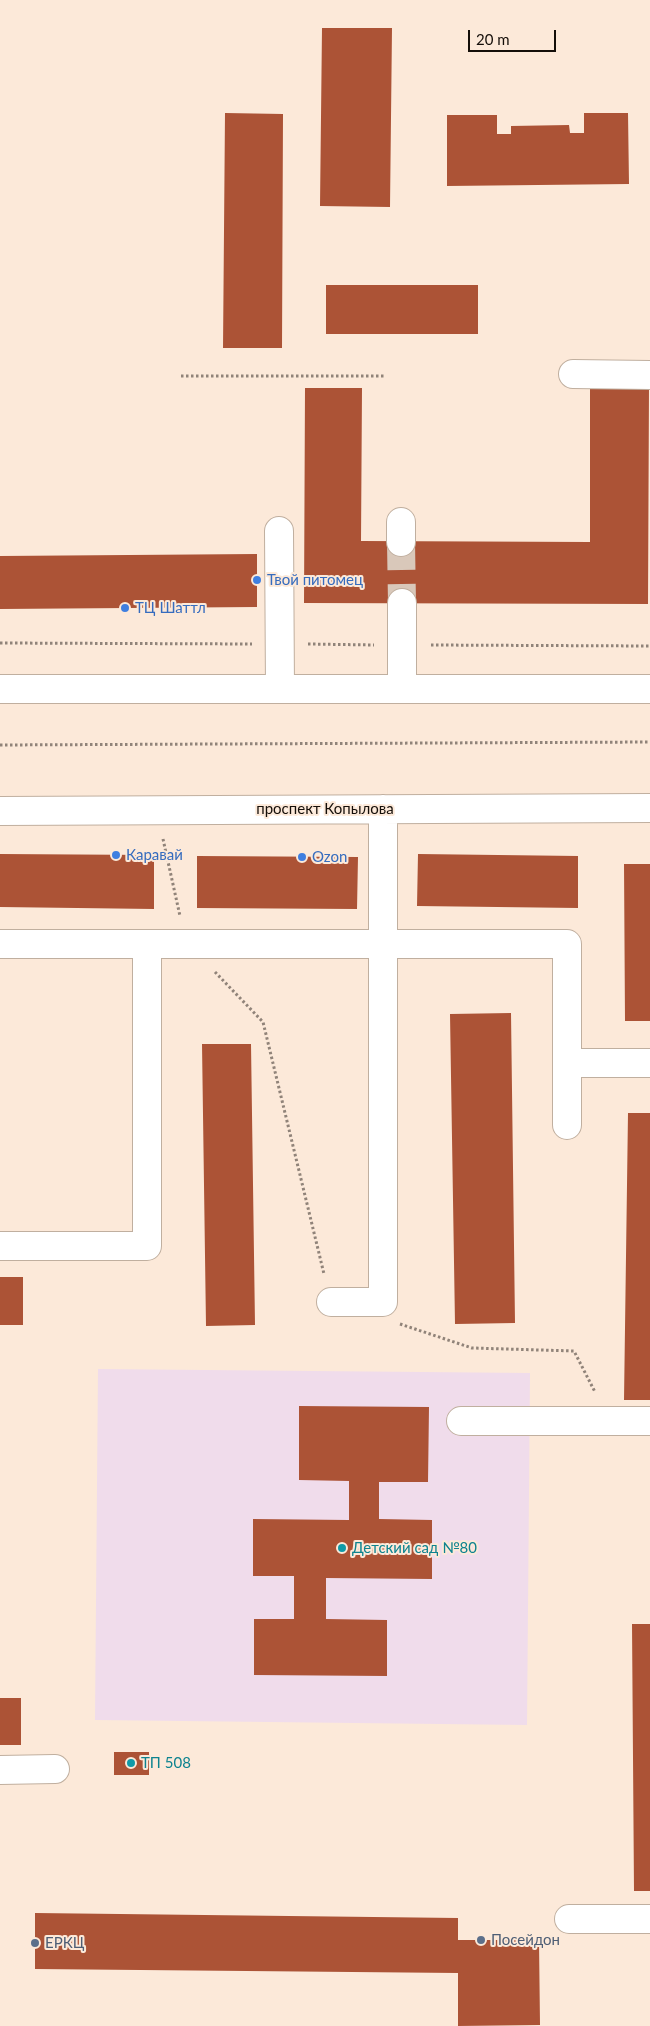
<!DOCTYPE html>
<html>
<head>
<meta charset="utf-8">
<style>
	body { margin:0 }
	#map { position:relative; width:650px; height:2026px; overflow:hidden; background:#fce9d9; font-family:Lato,sans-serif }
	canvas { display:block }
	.scale { position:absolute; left:468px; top:30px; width:88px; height:22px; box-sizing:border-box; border:2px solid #140e09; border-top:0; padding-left:6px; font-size:15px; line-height:18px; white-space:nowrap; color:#140e09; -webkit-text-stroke:4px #fce9d9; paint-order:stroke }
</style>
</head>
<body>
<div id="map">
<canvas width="650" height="2026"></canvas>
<div class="scale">20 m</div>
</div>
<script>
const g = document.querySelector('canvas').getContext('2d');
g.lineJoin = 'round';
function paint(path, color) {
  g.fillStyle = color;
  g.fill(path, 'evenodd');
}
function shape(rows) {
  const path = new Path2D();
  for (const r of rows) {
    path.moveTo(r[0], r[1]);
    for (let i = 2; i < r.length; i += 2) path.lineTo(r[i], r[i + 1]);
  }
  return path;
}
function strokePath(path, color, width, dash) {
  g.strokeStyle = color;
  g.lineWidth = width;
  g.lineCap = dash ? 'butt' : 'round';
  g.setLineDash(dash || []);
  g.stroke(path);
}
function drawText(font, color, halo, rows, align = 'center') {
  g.font = font + ' Lato,sans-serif';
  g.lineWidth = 4;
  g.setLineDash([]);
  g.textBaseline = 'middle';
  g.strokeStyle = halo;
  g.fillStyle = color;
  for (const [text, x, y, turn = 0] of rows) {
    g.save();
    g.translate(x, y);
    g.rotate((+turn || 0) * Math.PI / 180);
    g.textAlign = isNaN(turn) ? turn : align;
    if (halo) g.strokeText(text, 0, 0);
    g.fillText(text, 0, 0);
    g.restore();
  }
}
const education = shape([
	[98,1369,530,1373,527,1725,95,1720]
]);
const building = shape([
	[322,28,392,28,390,207,320,206],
	[225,113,283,114,282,348,223,348],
	[584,113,628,113,629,184,447,186,447,115,497,115,497,134,511,134,511,126,569,125,570,133,584,133],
	[326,285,478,285,478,334,326,334],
	[590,385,649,385,648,604,304,603,305,388,362,388,361,541,590,542],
	[257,554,257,607,0,609,0,556],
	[0,854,154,855,154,909,0,907],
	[418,854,578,856,578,908,417,906],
	[197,856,358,857,357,909,197,908],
	[624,864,650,864,650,1021,625,1021],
	[511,1013,515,1323,455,1324,450,1014],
	[202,1044,251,1044,255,1325,206,1326],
	[628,1113,650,1113,650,1400,624,1400],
	[0,1277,23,1277,23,1325,0,1325],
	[299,1406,429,1407,428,1482,379,1482,379,1519,432,1520,432,1579,326,1578,326,1619,387,1620,387,1676,254,1675,254,1619,294,1619,294,1576,253,1576,253,1519,349,1520,349,1481,299,1480],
	[632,1624,650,1624,650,1891,634,1891],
	[0,1698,21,1698,21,1745,0,1745],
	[114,1752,149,1752,149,1775,114,1775],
	[35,1913,458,1918,458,1940,539,1940,540,2025,458,2026,458,1973,35,1969]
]);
const minorTunnel = shape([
	[401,542,402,603]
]);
const path = shape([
	[181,376,385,376],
	[0,643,252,644],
	[308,644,374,645],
	[431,645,650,646],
	[0,745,650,742],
	[163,839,180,916],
	[215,972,263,1022,324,1274],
	[400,1324,472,1348,574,1351,595,1392]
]);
const minor = shape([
	[573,374,650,375],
	[401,522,401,542],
	[279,531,280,689],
	[402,603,402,689],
	[0,689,650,689],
	[0,811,650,808],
	[0,944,567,944,567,1125],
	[567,1063,650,1063],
	[0,1246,147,1246,147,944],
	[331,1302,383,1302,383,809],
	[461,1421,650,1421],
	[0,1770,55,1769],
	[569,1919,650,1919]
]);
const markers = [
	[257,580,5,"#3f7fe0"],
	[125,608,5,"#3f7fe0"],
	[116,855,5,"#3f7fe0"],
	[302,857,5,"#3f7fe0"],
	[342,1548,5,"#0f9aa8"],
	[131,1763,5,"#0f9aa8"],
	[481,1940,5,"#5c6f8a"],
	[35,1943,5,"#5c6f8a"]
];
const shopNames = [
	["Твой питомец",267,580],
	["ТЦ Шаттл",135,608],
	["Каравай",126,855],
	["Ozon",312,857]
];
const streetNames = [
	["проспект Копылова",325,809]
];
const cultureNames = [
	["Детский сад №80",352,1548],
	["ТП 508",141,1763]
];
const serviceNames = [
	["Посейдон",491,1940],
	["ЕРКЦ",45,1943]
];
paint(education, '#f0dceb');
paint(building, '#ac5336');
strokePath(minorTunnel, '#d9c8ba', 28, [28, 14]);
strokePath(minor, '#c0af9f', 30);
strokePath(path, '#908379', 3, [2.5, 2.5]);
strokePath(minor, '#fff', 28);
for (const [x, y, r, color] of markers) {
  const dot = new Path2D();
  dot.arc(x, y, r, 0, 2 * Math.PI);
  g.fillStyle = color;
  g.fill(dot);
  strokePath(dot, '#fce9d9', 2);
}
drawText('15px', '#366cbe', '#fce9d9', shopNames, 'left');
drawText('15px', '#140e09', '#fce9d9', streetNames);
drawText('15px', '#0d838f', '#fce9d9', cultureNames, 'left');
drawText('15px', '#4e5e75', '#fce9d9', serviceNames, 'left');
</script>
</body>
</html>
